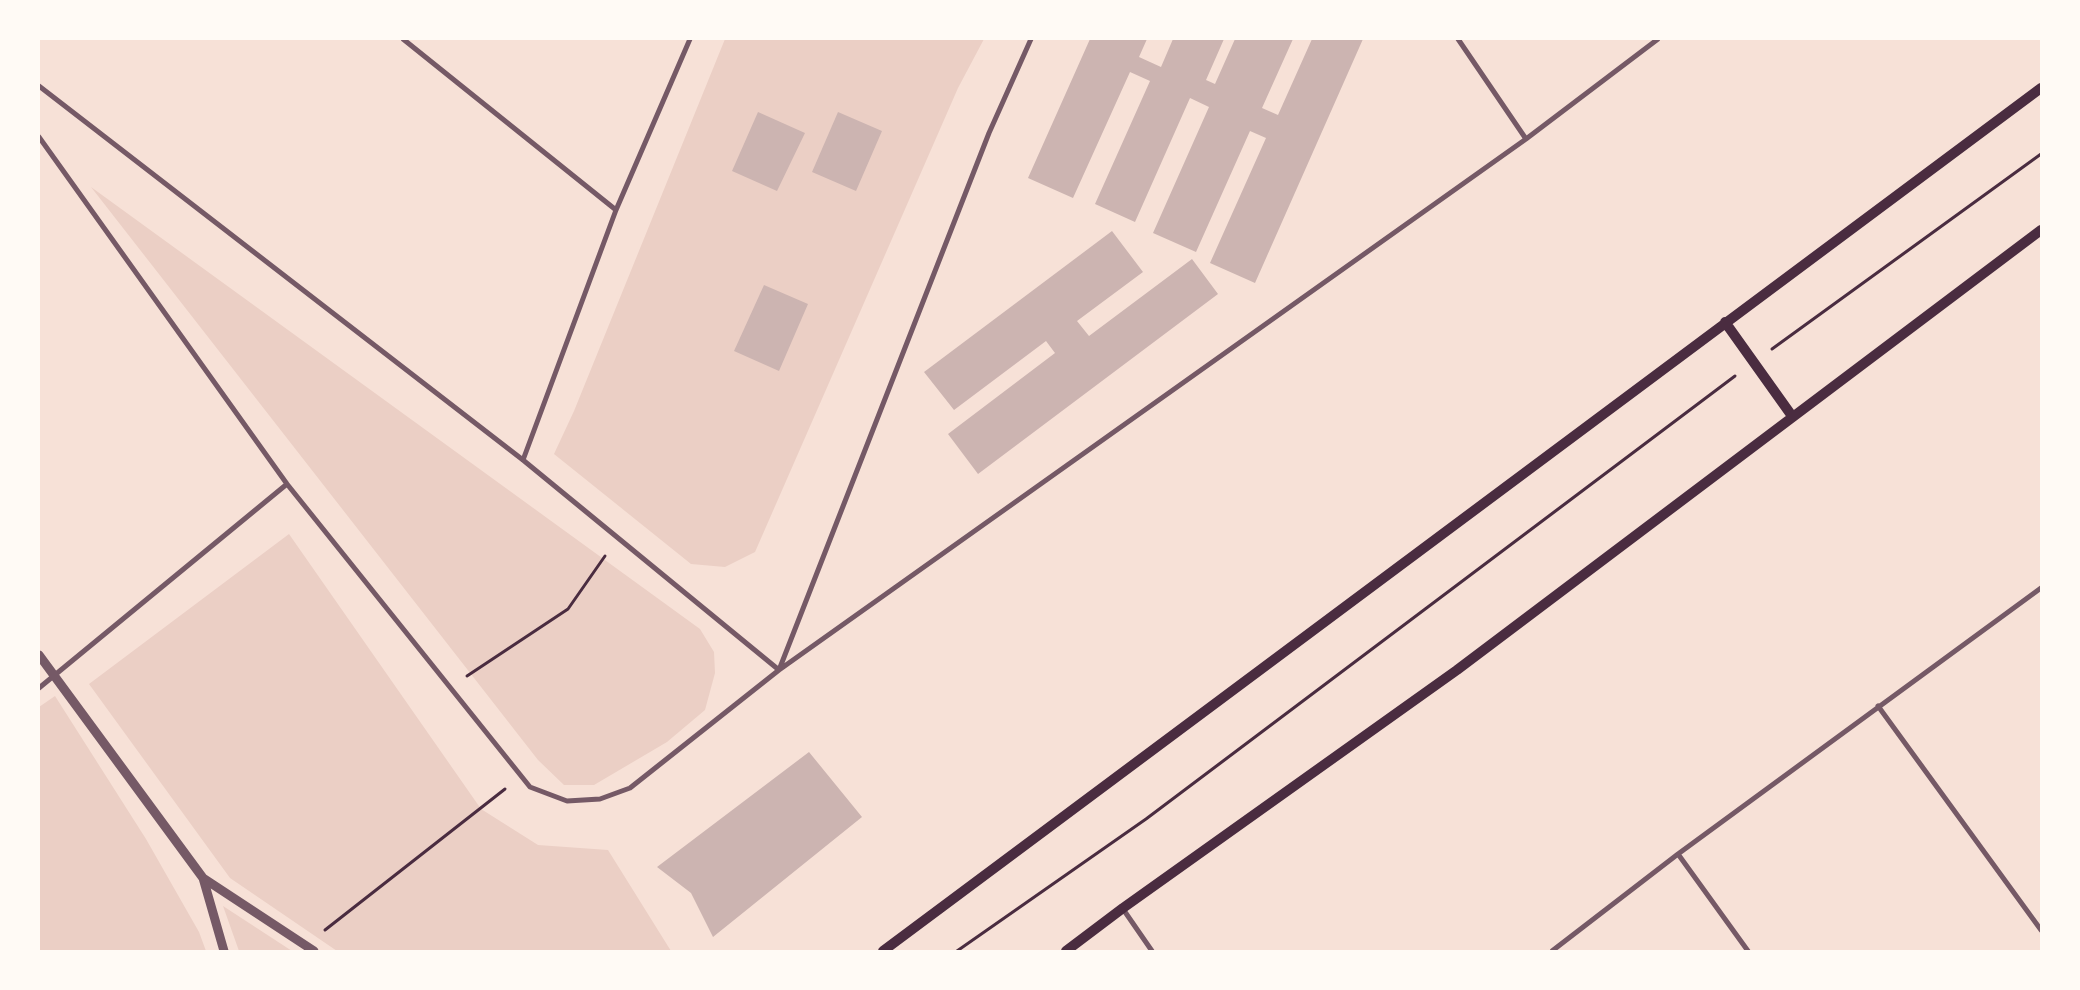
<!DOCTYPE html>
<html>
<head>
<meta charset="utf-8">
<style>
	body { margin:0 }
	#map { position:relative; width:2080px; height:990px; overflow:hidden; background:#f7e1d7; font-family:Figtree,sans-serif }
	canvas { display:block }
	.frame { position:absolute; inset:0; border:40px solid #fffaf5; pointer-events:none }
</style>
</head>
<body>
<div id="map">
<canvas width="2080" height="990"></canvas>
<div class="frame"></div>
</div>
<script>
const g = document.querySelector('canvas').getContext('2d');
g.lineJoin = 'round';
function paint(path, color) {
  g.fillStyle = color;
  g.fill(path, 'evenodd');
}
function shape(rows) {
  const path = new Path2D();
  for (const r of rows) {
    path.moveTo(r[0], r[1]);
    for (let i = 2; i < r.length; i += 2) path.lineTo(r[i], r[i + 1]);
  }
  return path;
}
function strokePath(path, color, width, dash) {
  g.strokeStyle = color;
  g.lineWidth = width;
  g.lineCap = dash ? 'butt' : 'round';
  g.setLineDash(dash || []);
  g.stroke(path);
}
const green = shape([
	[725,39,984,39,958,88,755,552,725,567,691,564,554,454,574,411],
	[91,187,700,629,714,652,715,673,705,710,667,742,594,785,564,785,538,760],
	[289,534,481,809,538,845,608,850,671,951,337,951,230,878,89,684],
	[55,696,146,839,199,932,206,951,39,951,39,707],
	[223,906,292,951,239,951]
]);
const building = shape([
	[1090,39,1147,39,1139,57,1161,67,1173,39,1224,39,1206,80,1215,84,1235,39,1293,39,1262,108,1278,115,1312,39,1363,39,1255,283,1210,263,1266,138,1250,131,1196,252,1153,233,1209,107,1190,98,1135,222,1095,204,1150,81,1130,72,1073,198,1028,178],
	[758,112,805,133,777,191,732,171],
	[838,112,882,131,856,191,812,172],
	[1112,231,1143,272,1077,321,1089,336,1192,259,1218,294,978,474,948,434,1055,353,1046,341,954,410,924,372],
	[764,285,808,304,779,371,734,351],
	[809,752,862,817,713,937,691,893,657,867]
]);
const path = shape([
	[1772,349,2041,154],
	[467,676,568,609,605,556],
	[325,930,505,789],
	[957,951,1146,819,1735,376]
]);
const minor = shape([
	[403,39,616,210],
	[1458,39,1526,139],
	[39,86,523,460,779,670,989,133,1031,39],
	[39,137,287,484,530,787,567,801,600,799,630,788,779,670,1526,139,1658,39],
	[523,460,616,210,690,39],
	[39,688,287,484],
	[1878,706,2041,930],
	[1678,854,1748,951],
	[1123,909,1152,951],
	[1552,951,1678,854,2041,588]
]);
const tertiary = shape([
	[39,655,203,878,314,951],
	[203,878,224,951]
]);
const secondary = shape([
	[1725,322,1792,416],
	[883,951,2041,88],
	[1066,951,1123,908,1457,670,2041,230]
]);
paint(green, '#ebcfc5');
paint(building, '#ccb4b1');
strokePath(path, '#4a2c40', 3);
strokePath(minor, '#755966', 5);
strokePath(tertiary, '#755966', 9);
strokePath(secondary, '#4a2c40', 10);
</script>
</body>
</html>
